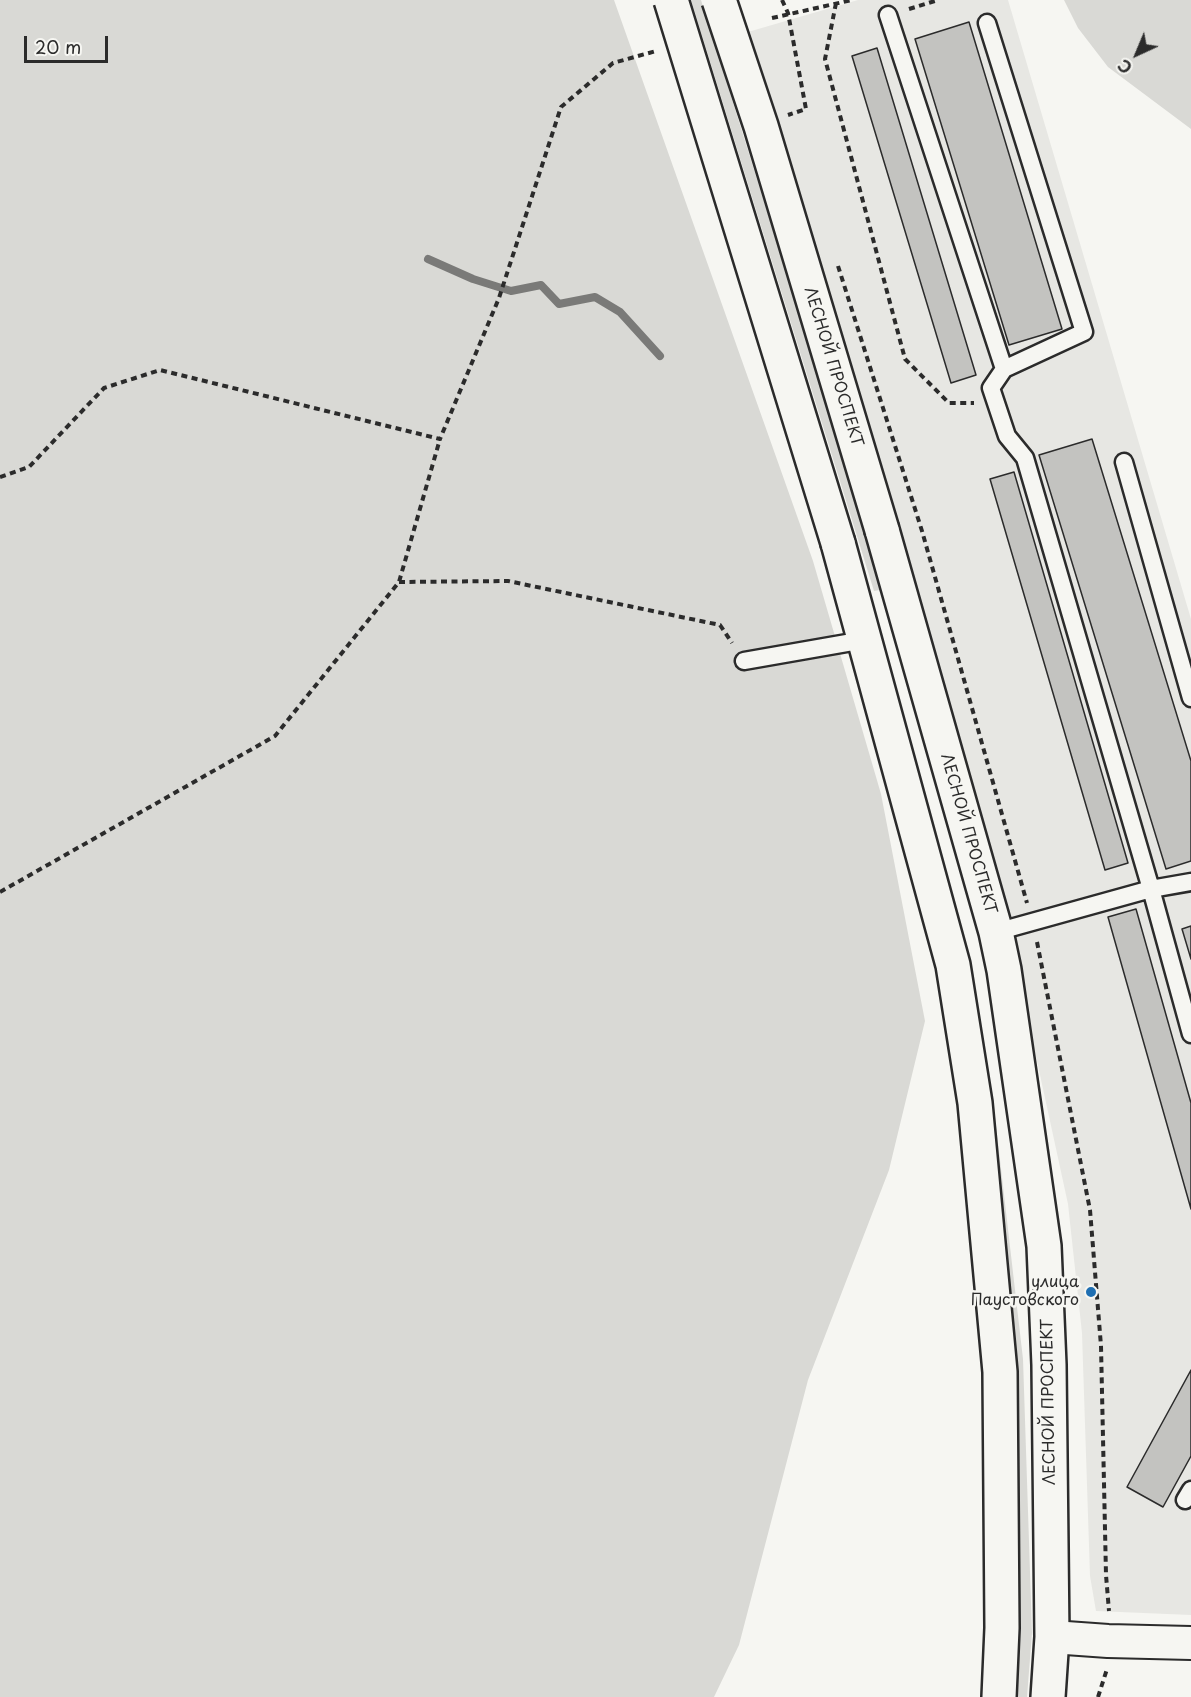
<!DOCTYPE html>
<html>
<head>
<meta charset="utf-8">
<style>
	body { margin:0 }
	#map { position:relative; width:1191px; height:1697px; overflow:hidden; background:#f6f6f2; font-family:"Playpen Sans",sans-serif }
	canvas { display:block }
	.north { position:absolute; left:1107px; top:24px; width:60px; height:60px; -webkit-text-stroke:4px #f6f6f2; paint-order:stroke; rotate:224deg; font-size:16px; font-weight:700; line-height:24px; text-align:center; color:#2b2b2b }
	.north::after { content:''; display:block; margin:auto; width:21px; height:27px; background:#2b2b2b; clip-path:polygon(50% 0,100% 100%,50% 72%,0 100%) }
	.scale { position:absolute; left:24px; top:36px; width:84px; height:27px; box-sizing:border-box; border:3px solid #2b2b2b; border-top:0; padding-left:8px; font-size:18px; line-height:21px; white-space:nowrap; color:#2b2b2b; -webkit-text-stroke:4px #f6f6f2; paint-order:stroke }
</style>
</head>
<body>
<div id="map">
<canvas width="1191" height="1697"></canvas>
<div class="north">С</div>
<div class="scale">20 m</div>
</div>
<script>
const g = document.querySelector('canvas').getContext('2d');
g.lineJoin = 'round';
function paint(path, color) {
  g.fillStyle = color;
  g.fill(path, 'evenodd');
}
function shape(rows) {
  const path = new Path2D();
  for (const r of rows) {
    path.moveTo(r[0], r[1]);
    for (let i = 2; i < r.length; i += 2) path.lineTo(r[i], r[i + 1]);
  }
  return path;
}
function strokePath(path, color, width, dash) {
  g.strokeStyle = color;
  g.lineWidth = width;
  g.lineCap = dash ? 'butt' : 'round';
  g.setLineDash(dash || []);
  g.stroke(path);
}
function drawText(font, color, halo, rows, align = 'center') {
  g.font = font + ' "Playpen Sans",sans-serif';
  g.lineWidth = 5;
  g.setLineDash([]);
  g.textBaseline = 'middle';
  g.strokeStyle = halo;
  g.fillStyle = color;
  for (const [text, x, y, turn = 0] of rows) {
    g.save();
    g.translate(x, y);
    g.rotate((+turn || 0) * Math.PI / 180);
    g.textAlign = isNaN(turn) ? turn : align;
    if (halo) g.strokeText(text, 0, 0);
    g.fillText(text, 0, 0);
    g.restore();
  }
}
const built = shape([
	[858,0,1008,0,1191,619,1191,1615,1096,1611,1090,1576,1082,1333,1068,1204,996,872,741,34]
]);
const green = shape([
	[0,0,614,0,813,561,881,794,925,1021,889,1170,808,1380,739,1645,714,1697,0,1697],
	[691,0,701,0,885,589,874,591],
	[1064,0,1191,0,1191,129,1108,67,1078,28],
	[960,935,992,1091,1023,1359,1032,1633,1027,1697,1016,1697,1020,1636,1015,1361]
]);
const stream = shape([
	[428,259,473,279,511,291,541,285,559,304,595,297,620,312,660,356]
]);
const building = shape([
	[969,22,1062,329,1009,345,915,39,969,22],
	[877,48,976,375,951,383,852,56,877,48],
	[1092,439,1191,761,1191,861,1166,869,1039,455,1092,439],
	[1014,472,1128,863,1105,870,990,479,1014,472],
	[1136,909,1191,1103,1191,1209,1108,917,1136,909],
	[1191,926,1191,959,1182,929,1191,926],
	[1191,1370,1191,1456,1163,1507,1127,1487,1191,1370]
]);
const path = shape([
	[782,0,788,13,806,109,788,115],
	[836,3,825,59,905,359,949,403,974,403],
	[909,9,938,0],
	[772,18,852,0],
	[838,266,922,531,1027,903],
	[0,477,29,467,104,388,160,370,440,439,499,298,561,107,613,63,656,51],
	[399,582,508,581,720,625,732,643],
	[0,892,275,736,399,582,440,439],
	[1037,942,1090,1210,1101,1346,1106,1575,1109,1611],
	[1098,1697,1107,1669]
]);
const service = shape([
	[888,15,1004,369,991,388,1007,436,1025,458,1151,889,1191,1034],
	[987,23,1084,332,1004,369],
	[1124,462,1191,698],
	[744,661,864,640],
	[996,932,1151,889,1191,882],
	[1185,1500,1191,1490]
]);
const minor = shape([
	[1052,1637,1108,1641,1191,1643]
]);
const primary = shape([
	[882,530,996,932,1004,970,1044,1246,1049,1365,1052,1637,1048,1697],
	[838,543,953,965,975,1103,1000,1372,1002,1628,999,1697]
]);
const primaryBridge = shape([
	[671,0,838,543],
	[719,0,761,126,882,530]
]);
const markers = [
	[1091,1292,6,"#1f6fb2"]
];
const streetNames = [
	["ЛЕСНОЙ ПРОСПЕКТ",833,367,73],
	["ЛЕСНОЙ ПРОСПЕКТ",968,834,74],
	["ЛЕСНОЙ ПРОСПЕКТ",1049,1402,-91]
];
const poiNames = [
	["улица",1079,1283],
	["Паустовского",1079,1301]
];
paint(built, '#e7e7e3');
paint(green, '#d9d9d5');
strokePath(stream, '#7a7a78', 8);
paint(building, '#c3c3c0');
strokePath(building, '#2b2b2b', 1.5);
strokePath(service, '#2b2b2b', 21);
strokePath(minor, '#2b2b2b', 36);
strokePath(primary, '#2b2b2b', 38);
strokePath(path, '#2b2b2b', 4, [6, 4.5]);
strokePath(service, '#f6f6f2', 16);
strokePath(minor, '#f6f6f2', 32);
strokePath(primary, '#f6f6f2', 33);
strokePath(primaryBridge, '#2b2b2b', 38, []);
strokePath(primaryBridge, '#f6f6f2', 33);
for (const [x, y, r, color] of markers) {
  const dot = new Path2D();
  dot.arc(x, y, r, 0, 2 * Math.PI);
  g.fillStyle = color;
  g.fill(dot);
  strokePath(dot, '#f6f6f2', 2);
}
drawText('16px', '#2b2b2b', '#f6f6f2', streetNames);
drawText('16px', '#2b2b2b', '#f6f6f2', poiNames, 'right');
</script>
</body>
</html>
